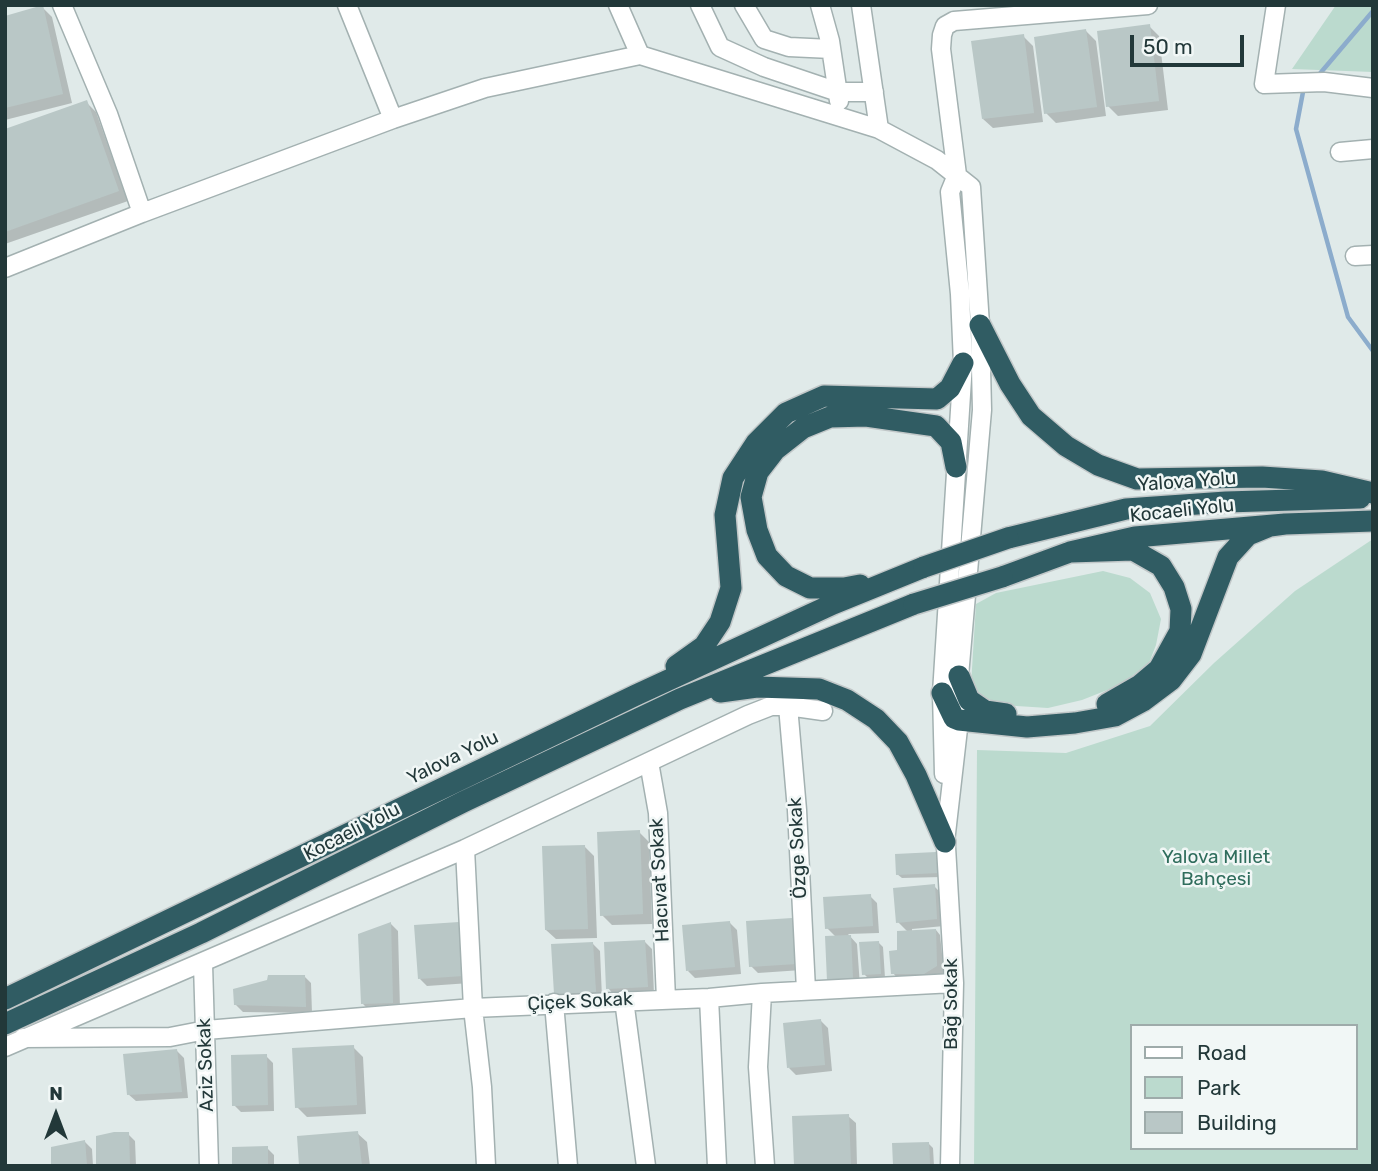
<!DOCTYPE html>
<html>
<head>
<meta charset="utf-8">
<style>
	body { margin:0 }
	#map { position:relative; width:1378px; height:1171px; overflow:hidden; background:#e0eae9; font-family:Rubik,sans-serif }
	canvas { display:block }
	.frame { position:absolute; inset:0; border:7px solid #223839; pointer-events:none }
	.legend { position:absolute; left:1130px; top:1024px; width:228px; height:126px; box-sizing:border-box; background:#f1f7f6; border:2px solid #9eabaa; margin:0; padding:9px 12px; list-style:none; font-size:21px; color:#223839 }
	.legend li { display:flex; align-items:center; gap:14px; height:35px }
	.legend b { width:35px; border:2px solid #9eabaa }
	.north { position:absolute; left:21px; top:1080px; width:70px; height:70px; -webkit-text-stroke:5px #f1f7f6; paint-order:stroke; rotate:0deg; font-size:19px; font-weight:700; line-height:28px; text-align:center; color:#223839 }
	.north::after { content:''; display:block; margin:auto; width:24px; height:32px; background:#223839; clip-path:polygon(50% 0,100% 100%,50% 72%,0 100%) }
	.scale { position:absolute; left:1130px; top:35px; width:114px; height:32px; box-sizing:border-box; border:4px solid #223839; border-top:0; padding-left:9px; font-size:21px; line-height:24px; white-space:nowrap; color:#223839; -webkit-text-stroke:5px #f1f7f6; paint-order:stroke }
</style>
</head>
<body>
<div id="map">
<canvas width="1378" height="1171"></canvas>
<div class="frame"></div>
<ul class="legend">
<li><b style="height:9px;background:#fff"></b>Road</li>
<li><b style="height:19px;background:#bbdace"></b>Park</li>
<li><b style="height:19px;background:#b9c7c6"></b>Building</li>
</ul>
<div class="north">N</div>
<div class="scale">50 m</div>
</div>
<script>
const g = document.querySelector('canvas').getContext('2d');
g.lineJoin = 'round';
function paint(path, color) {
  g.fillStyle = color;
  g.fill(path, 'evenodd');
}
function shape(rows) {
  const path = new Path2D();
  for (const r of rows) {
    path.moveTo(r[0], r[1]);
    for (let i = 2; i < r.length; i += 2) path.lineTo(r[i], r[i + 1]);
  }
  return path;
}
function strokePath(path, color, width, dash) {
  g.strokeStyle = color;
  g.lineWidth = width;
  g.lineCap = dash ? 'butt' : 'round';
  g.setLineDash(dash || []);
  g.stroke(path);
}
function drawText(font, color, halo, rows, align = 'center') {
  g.font = font + ' Rubik,sans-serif';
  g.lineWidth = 5;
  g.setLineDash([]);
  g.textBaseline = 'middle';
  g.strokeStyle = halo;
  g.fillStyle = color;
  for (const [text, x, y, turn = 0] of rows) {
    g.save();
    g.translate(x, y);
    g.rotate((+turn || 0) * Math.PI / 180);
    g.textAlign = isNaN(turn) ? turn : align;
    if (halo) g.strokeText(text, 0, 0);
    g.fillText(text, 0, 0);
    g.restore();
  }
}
const green = shape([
	[1336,5,1373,5,1373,72,1292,69],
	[1373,539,1373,1166,974,1166,977,750,1066,753,1150,726,1214,663,1295,591],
	[1131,1026,1355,1026,1355,1148,1131,1148],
	[1103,571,1130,578,1150,593,1161,619,1156,645,1149,663,1120,685,1082,700,1048,708,1001,705,980,695,971,685,976,604,996,593]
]);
const shadow = shape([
	[42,7,52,17,72,103,5,120,5,18],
	[1149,26,1159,36,1168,110,1118,116,1108,106],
	[1086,31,1096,41,1106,116,1056,123,1046,113],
	[1023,36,1033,46,1043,122,993,128,983,119],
	[86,102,96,112,128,201,5,244,5,131],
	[639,832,649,842,652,924,612,925,602,915],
	[584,846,594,856,597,938,556,939,546,930],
	[936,854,940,858,941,877,902,878,897,874],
	[934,886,941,893,944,926,912,929,912,932,936,930,940,935,944,973,932,980,900,981,893,973,908,932,898,922],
	[870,896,877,903,879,933,848,934,857,944,860,986,829,980,836,937,827,928],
	[792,920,799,927,802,970,758,973,751,966],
	[730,923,737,930,741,974,695,978,688,971],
	[391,924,398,931,400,1009,370,1011,363,1004],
	[459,924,466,931,470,983,427,986,420,979],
	[645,942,652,949,654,994,615,996,608,988],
	[878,942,883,947,885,978,869,979,864,974],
	[593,944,600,951,602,998,562,1000,555,993],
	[304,976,311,983,312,1013,243,1012,236,1005],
	[821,1021,828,1028,832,1071,796,1075,789,1068],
	[353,1047,363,1057,366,1114,307,1117,297,1107],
	[177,1051,184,1058,188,1098,136,1101,128,1094],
	[266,1056,273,1063,274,1111,241,1112,234,1105],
	[848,1116,856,1123,857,1166,796,1166],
	[357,1133,367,1142,370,1166,300,1166],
	[128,1134,135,1141,136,1166,98,1166],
	[85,1142,92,1149,93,1166,53,1166],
	[928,1143,933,1148,934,1166,894,1164],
	[267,1148,274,1155,274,1166,234,1166]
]);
const stream = shape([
	[1317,77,1373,11],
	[1306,88,1303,92,1296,129,1348,317,1373,351]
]);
const building = shape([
	[43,5,63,94,5,108,5,16],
	[1150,24,1159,101,1106,107,1097,31],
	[1086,29,1097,107,1044,114,1034,37],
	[1024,34,1034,113,982,119,971,41],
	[87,100,119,191,5,232,5,129],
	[640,830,643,914,600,916,597,832],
	[585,845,588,929,545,930,542,846],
	[936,852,938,873,896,875,895,854],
	[935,884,937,919,896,923,893,888],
	[871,894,873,926,825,929,823,897],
	[792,918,796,964,749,967,746,921],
	[730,921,735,967,686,971,682,925],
	[391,922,393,1003,361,1004,358,934],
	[459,922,463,976,418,979,414,925],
	[936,929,937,966,924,974,891,974,889,951,897,950,897,931],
	[851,935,853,979,827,981,825,936],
	[645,940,648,987,606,989,604,942],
	[879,941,881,974,862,975,859,942],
	[593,942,596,992,554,994,551,944],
	[268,975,305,975,306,1007,234,1005,233,989,267,980],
	[821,1019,825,1065,787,1068,783,1023],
	[354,1045,357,1105,295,1108,292,1048],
	[177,1049,182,1092,127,1095,123,1054],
	[267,1054,268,1105,232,1106,231,1055],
	[849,1114,851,1166,794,1166,792,1116],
	[358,1131,362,1166,299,1166,297,1136],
	[114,1132,129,1132,130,1166,96,1166,96,1136],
	[85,1140,87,1166,51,1166,51,1147],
	[929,1142,930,1164,893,1165,892,1143],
	[268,1146,268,1166,232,1166,232,1147]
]);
const street = shape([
	[62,5,108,114,142,213,393,119,485,88,640,55,879,129,937,160,971,187,980,325,982,410,959,676,959,720,945,842],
	[347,5,393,119],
	[618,5,640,55],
	[700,5,720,47,764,67,838,92,874,92],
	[744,5,764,39,789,47,831,49],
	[820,5,830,41,839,101],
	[861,5,879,129],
	[1276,5,1264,84,1324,82,1373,88],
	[1340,152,1373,149],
	[1355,256,1373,255],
	[5,268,142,213],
	[788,706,797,810,806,990],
	[649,762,658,813,666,999],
	[944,774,942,693,963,363,960,294,950,192,957,175,941,49,942,35,945,26,954,21,1148,5],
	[945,830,954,983,950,1166],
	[465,849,473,1008,482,1087,486,1166],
	[203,964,209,1166],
	[762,993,758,1067,765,1166],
	[709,998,717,1166],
	[624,1000,646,1166],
	[554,1003,568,1166],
	[23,1038,170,1037,206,1030,473,1008,709,998,762,993,954,983],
	[5,1047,465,849,748,715,771,706,788,706,823,711]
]);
const highway = shape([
	[980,325,1010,384,1031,416,1066,446,1098,465,1137,479,1262,477,1322,481,1373,493],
	[1008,538,1126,509,1226,502,1360,498],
	[1070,552,1133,550,1161,566,1174,587,1181,609,1180,631,1159,669,1140,685,1107,704],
	[1002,577,1070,552,1135,537,1285,524,1373,521],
	[860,585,844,588,810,588,786,576,767,556,757,530,751,497,758,472,775,450,803,428,830,417,866,416,936,426,951,442,956,467],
	[676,666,704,646,720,622,731,588,725,515,733,478,756,443,786,413,824,396,937,399,950,388,963,363],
	[959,676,969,700,985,711,1006,714],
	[720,692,757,687,819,689,847,700,876,719,898,742,916,775,945,842],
	[942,693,954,718,959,720,1027,727,1075,723,1115,716,1143,701,1171,680,1191,654,1228,557,1248,535,1270,526,1285,524],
	[5,999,636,695,833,604,924,567],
	[5,1024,201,933,463,802,680,699,914,604]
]);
const highwayBridge = shape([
	[924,567,1008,538],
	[914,604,1002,577]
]);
const streetNames = [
	["Yalova Yolu",1187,482,-4],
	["Kocaeli̇ Yolu",1182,511,-6],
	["Yalova Yolu",453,758,-26],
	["Kocaeli̇ Yolu",352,832,-27],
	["Özge Sokak",798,848,-93],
	["Hacıvat Sokak",660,880,-93],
	["Çiçek Sokak",580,1002,-3],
	["Bağ Sokak",952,1004,-90],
	["Aziz Sokak",206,1065,-92]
];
const parkNames = [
	["Yalova Millet",1216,858],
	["Bahçesi",1216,880]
];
paint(green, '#bbdace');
paint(shadow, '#0003');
strokePath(stream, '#8caccc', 4.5);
paint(building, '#b9c7c6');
strokePath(street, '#a3b1b1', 21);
strokePath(highway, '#c1c7c8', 24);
strokePath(street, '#fff', 18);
strokePath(highway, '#305c63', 21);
strokePath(highwayBridge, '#c1c7c8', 24, []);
strokePath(highwayBridge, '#305c63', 21);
drawText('19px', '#223839', '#f1f7f6', streetNames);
drawText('19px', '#2f6d5c', '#f1f7f6', parkNames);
</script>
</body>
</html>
